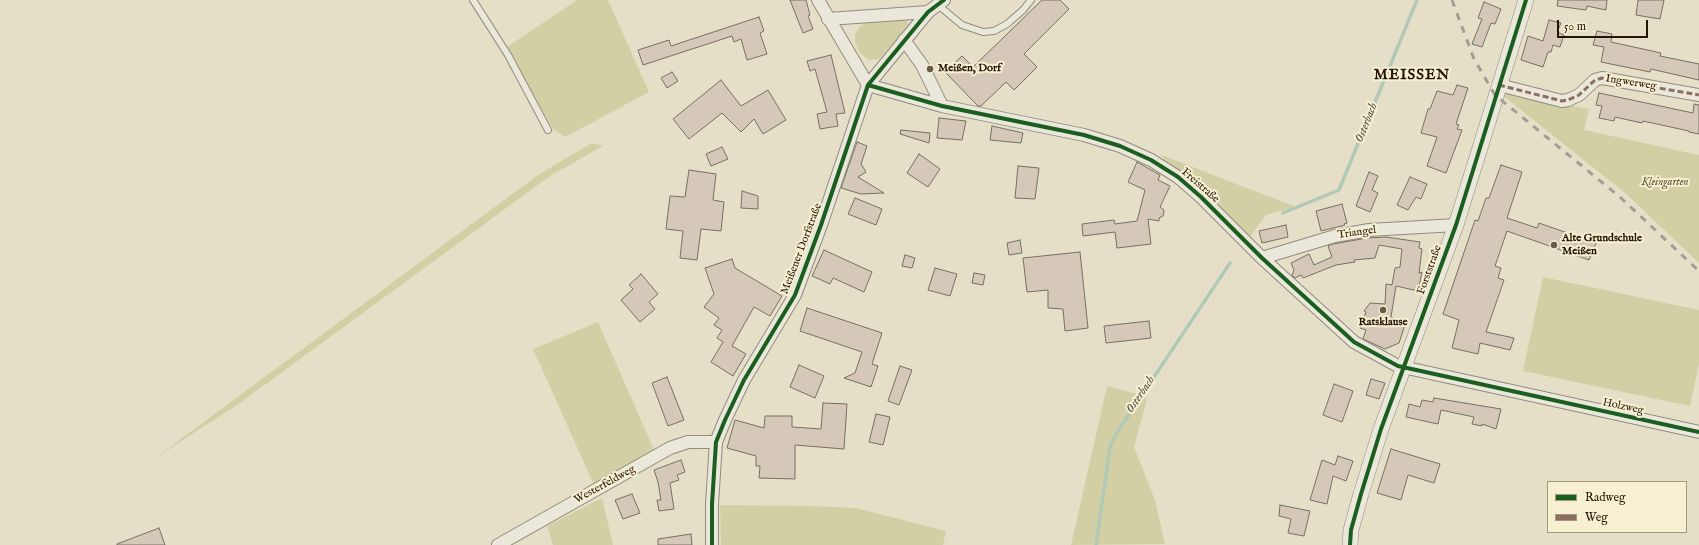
<!DOCTYPE html>
<html>
<head>
<meta charset="utf-8">
<style>
	body { margin:0 }
	#map { position:relative; width:1699px; height:545px; overflow:hidden; background:#e6dfc7; font-family:"IM FELL English",serif }
	canvas { display:block }
	.legend { position:absolute; left:1547px; top:481px; width:140px; height:52px; box-sizing:border-box; background:#f7efd2; border:1px solid #a29880; margin:0; padding:5px 7px; list-style:none; font-size:12px; color:#231605 }
	.legend li { display:flex; align-items:center; gap:8px; height:20px }
	.legend b { width:20px; border:1px solid #a29880 }
	.scale { position:absolute; left:1557px; top:20px; width:91px; height:18px; box-sizing:border-box; border:2px solid #231605; border-top:0; padding-left:5px; font-size:12px; line-height:14px; white-space:nowrap; color:#231605; -webkit-text-stroke:3px #f7efd2; paint-order:stroke }
</style>
</head>
<body>
<div id="map">
<canvas width="1699" height="545"></canvas>
<ul class="legend">
<li><b style="height:5px;background:#1b5e20"></b>Radweg</li>
<li><b style="height:5px;background:#8d6e63"></b>Weg</li>
</ul>
<div class="scale">50 m</div>
</div>
<script>
const g = document.querySelector('canvas').getContext('2d');
g.lineJoin = 'round';
function paint(path, color) {
  g.fillStyle = color;
  g.fill(path, 'evenodd');
}
function shape(rows) {
  const path = new Path2D();
  for (const r of rows) {
    path.moveTo(r[0], r[1]);
    for (let i = 2; i < r.length; i += 2) path.lineTo(r[i], r[i + 1]);
  }
  return path;
}
function strokePath(path, color, width, dash) {
  g.strokeStyle = color;
  g.lineWidth = width;
  g.lineCap = dash ? 'butt' : 'round';
  g.setLineDash(dash || []);
  g.stroke(path);
}
function drawText(font, color, halo, rows, align = 'center') {
  g.font = font + ' "IM FELL English",serif';
  g.lineWidth = 4;
  g.setLineDash([]);
  g.textBaseline = 'middle';
  g.strokeStyle = halo;
  g.fillStyle = color;
  for (const [text, x, y, turn = 0] of rows) {
    g.save();
    g.translate(x, y);
    g.rotate((+turn || 0) * Math.PI / 180);
    g.textAlign = isNaN(turn) ? turn : align;
    if (halo) g.strokeText(text, 0, 0);
    g.fillText(text, 0, 0);
    g.restore();
  }
}
const green = shape([
	[577,0,608,0,649,92,565,137,553,129,507,47],
	[906,19,909,26,879,59,869,60,860,53,855,42,855,34,860,26,869,22],
	[1502,93,1589,109,1584,130,1699,155,1699,263,1625,193,1501,94],
	[592,143,603,146,550,176,240,403,155,458,538,175],
	[1159,154,1296,207,1266,215,1249,238],
	[1543,277,1699,310,1699,364,1690,406,1523,371],
	[598,322,654,450,594,485,533,349],
	[1107,386,1141,395,1147,399,1134,447,1155,500,1165,544,1071,545],
	[602,498,613,545,553,545,547,526],
	[720,505,810,506,856,508,946,531,943,545,721,545]
]);
const stream = shape([
	[1283,213,1339,190,1417,0],
	[1096,545,1110,447,1116,434,1230,263]
]);
const building = shape([
	[790,0,806,0,810,15,808,16,813,29,803,33,790,0],
	[1042,0,1060,0,1069,9,1024,54,1037,67,1014,90,1006,82,981,106,978,106,945,72,962,56,973,67,1042,0],
	[1558,0,1607,0,1606,10,1587,6,1586,10,1557,6,1558,0],
	[1638,0,1664,0,1660,19,1636,15,1638,0],
	[1484,2,1501,9,1495,24,1491,23,1482,47,1472,44,1482,19,1478,18,1484,2],
	[759,17,764,31,760,33,767,54,747,60,741,39,734,42,732,36,643,65,638,50,669,40,671,46,759,17],
	[1549,20,1561,23,1557,32,1564,35,1560,47,1553,45,1551,52,1548,52,1543,67,1521,60,1528,36,1543,41,1549,20],
	[1597,31,1612,34,1611,42,1661,53,1660,56,1699,64,1699,80,1651,69,1650,72,1601,62,1604,47,1593,45,1597,31],
	[831,55,845,113,836,114,838,126,820,129,817,114,827,112,815,69,810,71,807,61,831,55],
	[672,72,678,81,667,88,661,78,672,72],
	[721,80,741,106,768,90,786,120,763,134,754,119,741,132,722,113,689,139,673,119,721,80],
	[1457,85,1468,88,1456,124,1459,125,1457,129,1462,130,1446,173,1427,166,1437,137,1421,133,1428,109,1430,109,1437,91,1453,95,1457,85],
	[1599,93,1693,113,1694,104,1699,105,1699,134,1689,132,1689,131,1643,121,1642,123,1615,117,1614,121,1599,118,1602,106,1596,105,1599,93],
	[939,118,966,121,962,140,937,138,939,118],
	[992,126,1023,133,1021,143,990,140,992,126],
	[901,130,930,133,929,143,900,134,901,130],
	[857,142,867,146,861,164,866,172,858,177,884,193,861,194,841,188,857,142],
	[722,147,728,159,711,166,706,154,722,147],
	[919,154,940,169,928,187,907,173,919,154],
	[1137,162,1160,175,1158,180,1170,186,1160,207,1164,210,1163,216,1159,218,1159,221,1148,219,1151,244,1117,248,1115,232,1083,236,1082,224,1114,220,1115,224,1137,221,1145,190,1128,182,1137,162],
	[1501,165,1522,172,1507,218,1537,228,1539,223,1596,243,1589,260,1507,231,1495,266,1501,268,1498,278,1504,280,1486,332,1514,338,1510,350,1480,343,1478,354,1452,348,1459,320,1443,314,1475,220,1478,221,1486,198,1489,198,1501,165],
	[1018,166,1039,168,1035,199,1015,198,1018,166],
	[689,170,716,174,713,200,724,202,721,231,701,229,697,260,680,258,683,231,666,229,670,196,685,197,689,170],
	[1369,172,1378,176,1372,190,1378,193,1370,212,1356,206,1369,172],
	[1410,177,1427,184,1421,199,1416,197,1408,210,1397,205,1410,177],
	[742,191,758,196,758,209,741,208,742,191],
	[855,198,882,209,876,225,848,214,855,198],
	[1342,204,1347,223,1344,224,1345,225,1321,231,1316,211,1342,204],
	[1286,225,1288,237,1262,243,1259,231,1286,225],
	[1386,237,1420,242,1419,248,1422,249,1419,273,1422,272,1418,291,1396,286,1391,317,1405,325,1399,343,1385,349,1363,339,1366,330,1360,328,1366,312,1364,311,1370,303,1385,304,1386,284,1392,285,1395,268,1400,267,1402,249,1379,245,1375,258,1354,260,1355,262,1336,265,1303,278,1301,275,1295,278,1292,275,1294,270,1291,263,1309,254,1314,265,1332,257,1328,246,1333,244,1367,238,1386,237],
	[1020,240,1022,253,1009,255,1007,243,1020,240],
	[824,250,872,272,864,292,833,278,830,284,812,276,824,250],
	[1080,252,1088,328,1065,331,1063,309,1048,308,1048,290,1027,292,1023,258,1080,252],
	[905,255,915,258,912,268,902,266,905,255],
	[732,259,735,268,782,296,770,316,754,307,732,346,746,354,733,376,711,362,723,342,717,338,722,330,714,325,719,318,704,307,714,294,705,268,732,259],
	[935,268,957,274,950,296,928,290,935,268],
	[974,273,985,275,983,285,972,283,974,273],
	[641,274,658,294,649,302,655,309,640,322,621,300,633,289,629,285,641,274],
	[807,308,882,333,872,364,878,366,871,387,844,378,855,373,862,352,800,331,807,308],
	[1149,321,1151,338,1106,343,1104,326,1149,321],
	[799,365,824,376,815,398,790,387,799,365],
	[900,366,912,370,899,405,888,401,900,366],
	[667,377,684,420,668,426,652,383,667,377],
	[1371,379,1385,383,1379,399,1366,395,1371,379],
	[1334,384,1353,391,1342,422,1323,415,1334,384],
	[1434,398,1501,409,1496,429,1482,424,1482,426,1472,424,1474,417,1441,410,1438,424,1406,417,1409,404,1420,407,1422,400,1433,402,1434,398],
	[823,403,847,404,844,449,795,445,795,479,759,478,760,466,756,466,756,456,727,448,735,420,764,428,765,416,792,416,792,427,821,429,823,403],
	[876,414,890,417,883,445,869,442,876,414],
	[1391,449,1440,464,1434,483,1408,475,1401,500,1377,493,1391,449],
	[1338,456,1353,461,1346,481,1333,476,1327,504,1310,500,1322,460,1335,465,1338,456],
	[681,460,685,472,677,475,679,480,670,483,674,509,659,511,657,500,661,500,658,482,654,470,681,460],
	[632,494,640,513,623,519,615,500,632,494],
	[1280,505,1310,511,1304,536,1288,533,1291,519,1279,516,1280,505],
	[159,528,165,545,117,545,117,544,159,528],
	[691,534,692,545,658,545,658,539,691,534]
]);
const service = shape([
	[473,0,508,55,548,130],
	[938,5,962,25,983,32,994,31,1007,24,1023,10,1031,0]
]);
const minor = shape([
	[818,0,868,85],
	[828,19,928,12],
	[904,40,922,65,942,106],
	[868,85,942,106,1084,135,1120,146,1151,160,1178,177,1201,197,1262,258,1354,342,1398,366,1699,432],
	[1499,85,1562,101,1568,100,1579,95,1595,80,1602,78,1699,95],
	[1262,258,1335,236,1369,230,1456,225],
	[498,545,670,448,688,442,716,442],
	[712,545,712,504,716,442,725,420,744,380,795,295,821,225,868,85,928,12,944,0]
]);
const tertiary = shape([
	[1350,545,1351,530,1361,494,1381,429,1456,225,1526,0]
]);
const rail = shape([
	[1452,0,1474,59,1495,95,1620,197,1699,271]
]);
const quiet = shape([
	[1499,85,1562,101,1568,100,1579,95,1595,80,1602,78,1699,95]
]);
const cycleway = shape([
	[868,85,942,106,1084,135,1120,146,1151,160,1178,177,1201,197,1262,258,1354,342,1398,366,1699,432],
	[712,545,712,504,716,442,725,420,744,380,795,295,821,225,868,85,928,12,944,0],
	[1350,545,1351,530,1361,494,1381,429,1456,225,1526,0]
]);
const markers = [
	[930,69,4,"#675c49"],
	[1554,245,4,"#675c49"],
	[1383,310,4,"#675c49"]
];
const poiNames = [
	["Meißen, Dorf",938,69],
	["Alte Grundschule",1562,239],
	["Meißen",1562,252],
	["Ratsklause",1383,323,"center"]
];
const streetNames = [
	["Ingwerweg",1631,83,9],
	["Freistraße",1200,186,41],
	["Triangel",1357,233,-8],
	["Meißener Dorfstraße",802,249,-69],
	["Forststraße",1430,270,-70],
	["Holzweg",1623,407,12],
	["Westerfeldweg",605,485,-29]
];
const parkNames = [
	["Kleingarten",1665,183]
];
const waterNames = [
	["Osterbach",1367,123,-68],
	["Osterbach",1141,395,-56]
];
const districtNames = [
	["MEISSEN",1412,76]
];
paint(green, '#d3cfa5');
strokePath(stream, '#b2c9b6', 3.5);
paint(building, '#d6c8b9');
strokePath(building, '#757062', 1);
strokePath(service, '#918b7c', 8);
strokePath(minor, '#918b7c', 14);
strokePath(tertiary, '#918b7c', 16);
strokePath(service, '#eae7db', 6);
strokePath(minor, '#eae7db', 12);
strokePath(tertiary, '#eae7db', 15);
strokePath(rail, '#a39e94', 3, [7, 7]);
strokePath(quiet, '#8d6e63', 3, [6, 3]);
strokePath(cycleway, '#1b5e20', 4);
for (const [x, y, r, color] of markers) {
  const dot = new Path2D();
  dot.arc(x, y, r, 0, 2 * Math.PI);
  g.fillStyle = color;
  g.fill(dot);
  strokePath(dot, '#f7efd2', 1.5);
}
drawText('bold 11px', '#231605', '#f7efd2', poiNames, 'left');
drawText('11px', '#231605', '#f7efd2', streetNames);
drawText('italic 11px', '#5b5234', '#f7efd2', parkNames);
drawText('italic 12px', '#4d5240', '#f7efd2', waterNames);
g.letterSpacing = '1px';
drawText('bold 15px', '#231605', '#f7efd2', districtNames);
g.letterSpacing = '0px';
</script>
</body>
</html>
